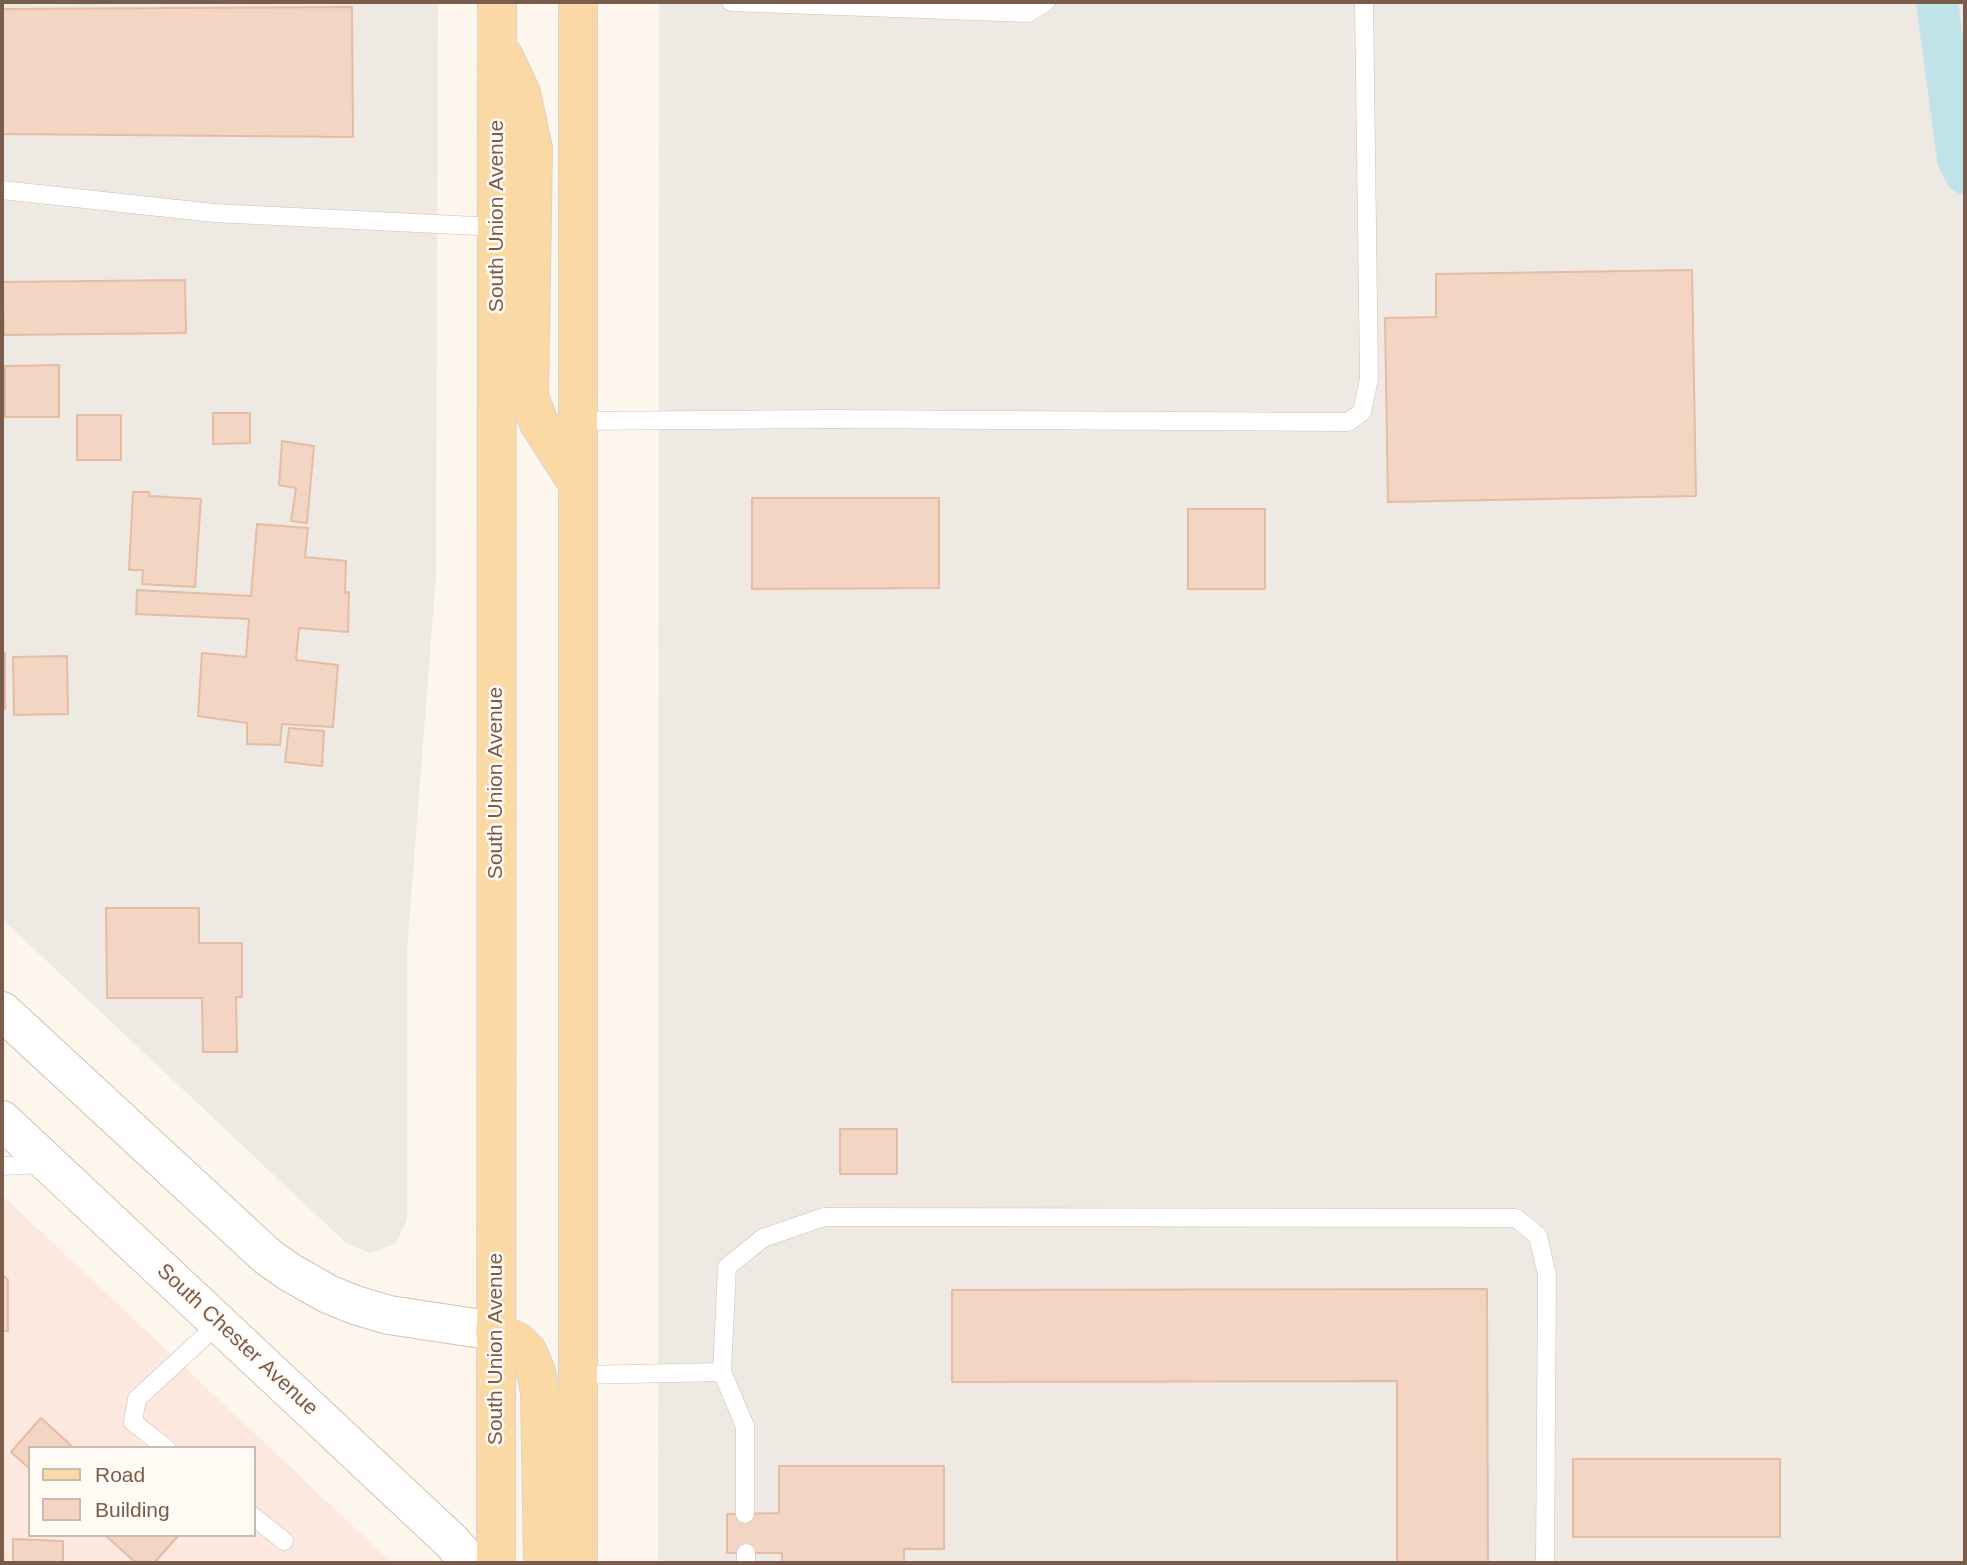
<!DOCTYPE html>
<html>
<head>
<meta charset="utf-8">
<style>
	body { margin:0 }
	#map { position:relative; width:1967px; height:1565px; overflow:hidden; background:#fdf6ec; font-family:Arial,sans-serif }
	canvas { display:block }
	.frame { position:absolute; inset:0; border:4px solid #7a5c4d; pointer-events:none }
	.legend { position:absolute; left:28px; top:1446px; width:228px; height:91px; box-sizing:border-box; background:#fffaf3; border:2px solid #cabbb1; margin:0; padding:9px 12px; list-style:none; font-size:21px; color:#7a5c4d }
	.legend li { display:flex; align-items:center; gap:14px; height:35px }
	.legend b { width:35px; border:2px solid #cabbb1 }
</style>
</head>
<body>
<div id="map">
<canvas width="1967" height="1565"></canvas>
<div class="frame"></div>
<ul class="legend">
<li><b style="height:9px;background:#fbd9a5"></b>Road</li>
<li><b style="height:19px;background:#f3d5c3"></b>Building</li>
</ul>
</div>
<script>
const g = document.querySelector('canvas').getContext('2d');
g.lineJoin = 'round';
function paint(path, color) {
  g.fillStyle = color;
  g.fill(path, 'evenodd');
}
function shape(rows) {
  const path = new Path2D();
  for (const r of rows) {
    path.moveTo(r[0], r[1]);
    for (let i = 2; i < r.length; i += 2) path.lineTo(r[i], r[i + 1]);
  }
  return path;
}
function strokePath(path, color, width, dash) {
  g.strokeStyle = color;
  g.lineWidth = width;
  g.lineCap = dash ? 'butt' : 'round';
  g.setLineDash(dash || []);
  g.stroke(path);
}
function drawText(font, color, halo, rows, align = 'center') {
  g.font = font + ' Arial,sans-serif';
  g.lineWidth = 5;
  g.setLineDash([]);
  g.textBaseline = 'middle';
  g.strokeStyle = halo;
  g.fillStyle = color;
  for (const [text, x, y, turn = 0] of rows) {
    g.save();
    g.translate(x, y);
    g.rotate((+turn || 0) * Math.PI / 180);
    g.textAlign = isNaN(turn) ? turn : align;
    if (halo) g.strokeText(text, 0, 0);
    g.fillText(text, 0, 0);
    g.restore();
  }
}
const commercial = shape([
	[2,1195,392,1563,2,1563],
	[30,1448,254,1448,254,1535,30,1535]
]);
const industrial = shape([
	[2,2,438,2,436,576,407,951,407,1220,395,1244,370,1253,346,1243,2,919],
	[659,2,1965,2,1965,1563,658,1563]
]);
const canal = shape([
	[1937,2,1958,158,1965,173]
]);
const building = shape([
	[352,7,353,137,2,134,2,9,352,7],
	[1692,270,1696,496,1388,502,1385,318,1436,317,1436,274,1692,270],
	[185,280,186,333,4,335,3,282,185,280],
	[59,365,59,417,5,417,5,366,59,365],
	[213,413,250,413,250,443,213,444,213,413],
	[77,415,121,415,121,460,77,460,77,415],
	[282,441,314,446,307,523,291,521,296,488,279,485,282,441],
	[133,492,149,492,150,496,201,499,195,587,142,584,143,570,129,570,133,492],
	[752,498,939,498,939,588,752,589,752,498],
	[1188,509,1265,509,1265,589,1188,589,1188,509],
	[257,524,308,528,305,557,346,561,345,593,349,592,348,632,299,628,296,660,338,665,333,727,282,724,280,745,247,744,247,723,198,716,202,653,246,657,249,619,136,614,137,590,251,596,257,524],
	[2,653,5,653,5,709,2,709,2,653],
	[67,656,68,714,14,715,13,657,67,656],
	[289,728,324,731,322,766,285,762,289,728],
	[106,908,199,908,199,943,242,943,242,997,236,997,237,1052,203,1052,202,998,107,998,106,908],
	[840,1129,897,1129,897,1174,840,1174,840,1129],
	[2,1274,8,1280,8,1331,2,1331,2,1274],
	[1487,1289,1488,1563,1397,1563,1397,1381,952,1382,952,1290,1487,1289],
	[41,1418,74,1448,30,1448,30,1469,11,1452,41,1418],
	[1573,1459,1780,1459,1780,1537,1573,1537,1573,1459],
	[779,1466,944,1466,944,1549,904,1549,904,1563,782,1563,782,1553,727,1553,727,1514,779,1513,779,1466],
	[105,1535,179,1535,154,1563,136,1563,105,1535],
	[13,1539,63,1541,63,1563,13,1563,13,1539]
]);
const service = shape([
	[731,2,1028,13,1046,2],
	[2,190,214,213,497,227],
	[578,421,830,419,1348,422,1362,412,1369,379,1364,2],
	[2,1166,46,1164],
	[579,1375,722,1372],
	[166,1448,133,1422,137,1399,219,1323],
	[745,1514,745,1426,722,1372,727,1267,763,1238,824,1217,1516,1218,1538,1236,1547,1275,1545,1563],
	[254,1517,284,1541],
	[746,1563,746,1553]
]);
const secondary = shape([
	[2,1011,268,1257,291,1273,328,1294,355,1305,389,1315,495,1331],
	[2,1120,452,1542,470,1563]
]);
const primary = shape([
	[578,2,578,1563],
	[504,57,521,93,533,149,529,397,539,423,578,484],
	[495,1331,516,1341,527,1351,536,1372,540,1393,543,1563],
	[496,1563,497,2]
]);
const streetNames = [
	["South Union Avenue",497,216,-90],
	["South Union Avenue",496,783,-90],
	["South Chester Avenue",237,1340,43],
	["South Union Avenue",496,1349,-90]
];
paint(commercial, '#fde8e0');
paint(industrial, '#efe9e4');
strokePath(canal, '#bfe3e8', 42);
paint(building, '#f3d5c3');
strokePath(building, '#e6bba3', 2);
strokePath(service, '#d1beb0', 19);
strokePath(secondary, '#d6c0b0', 40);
strokePath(primary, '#dad1cd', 40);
strokePath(service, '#fff', 18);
strokePath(secondary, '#fff', 38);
strokePath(primary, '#fbd9a5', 38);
drawText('21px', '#7a5c4d', '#fffaf3', streetNames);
</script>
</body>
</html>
